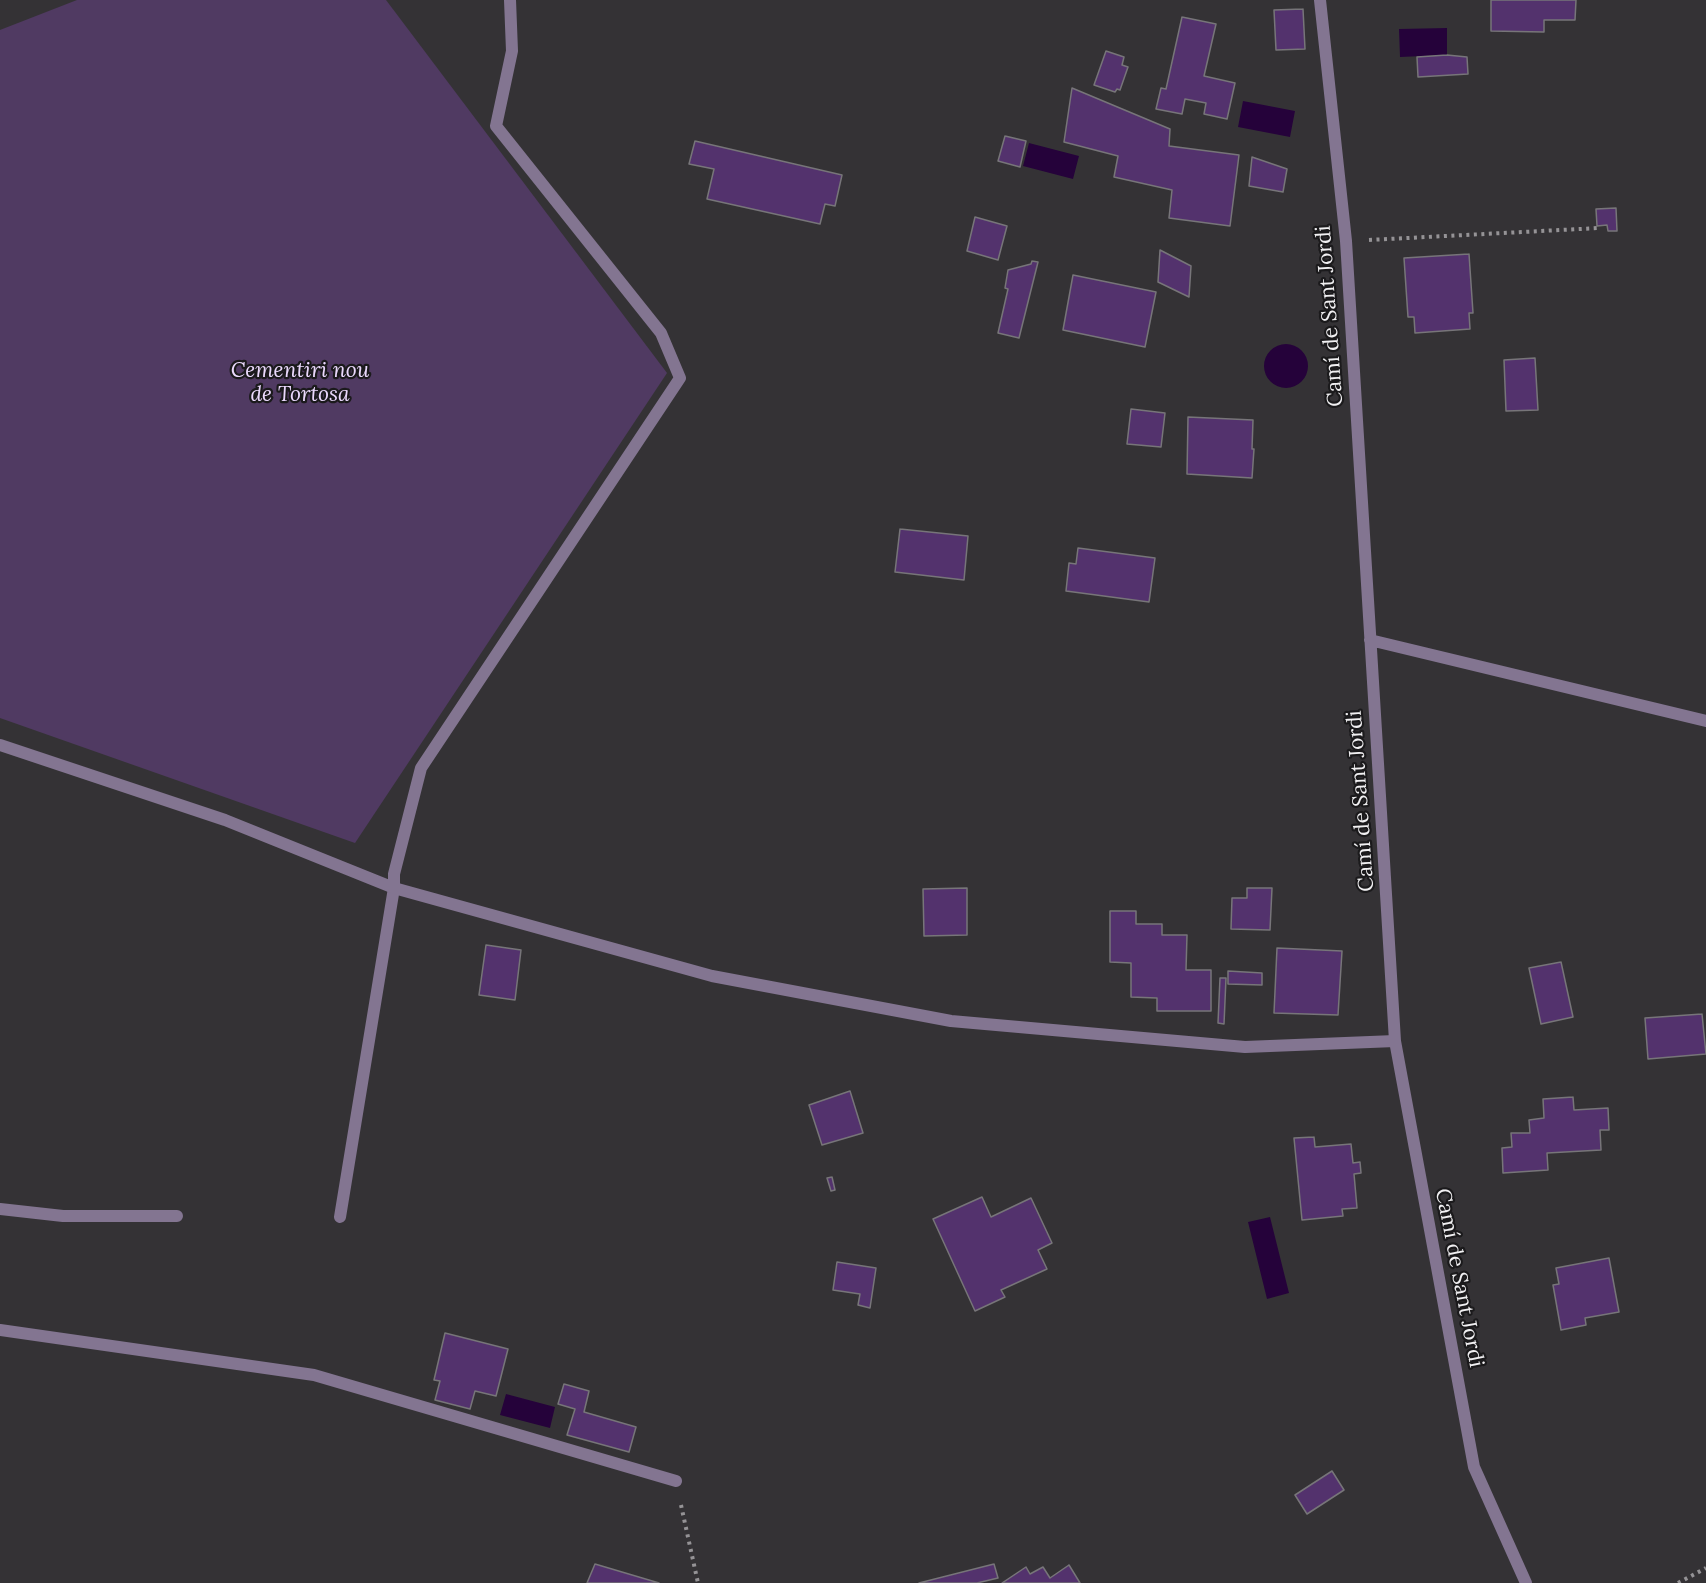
<!DOCTYPE html>
<html>
<head>
<meta charset="utf-8">
<style>
	body { margin:0 }
	canvas { display:block; background:#343235 }
</style>
</head>
<body>
<canvas width="1706" height="1583"></canvas>
<script>
const g = document.querySelector('canvas').getContext('2d');
g.lineJoin = 'round';
function paint(path, color) {
  g.fillStyle = color;
  g.fill(path, 'evenodd');
}
function shape(rows) {
  const path = new Path2D();
  for (const r of rows) {
    if (r.length === 3) {
      path.moveTo(r[0] + r[2], r[1]);
      path.arc(r[0], r[1], r[2], 0, 2 * Math.PI);
      continue;
    }
    path.moveTo(r[0], r[1]);
    for (let i = 2; i < r.length; i += 2) path.lineTo(r[i], r[i + 1]);
  }
  return path;
}
function strokePath(path, color, width, dash) {
  g.strokeStyle = color;
  g.lineWidth = width;
  g.lineCap = dash ? 'butt' : 'round';
  g.setLineDash(dash || []);
  g.stroke(path);
}
function drawText(font, color, halo, rows, align = 'center') {
  g.font = font + ' Lora,serif';
  g.lineWidth = 4.5;
  g.setLineDash([]);
  g.textBaseline = 'middle';
  g.strokeStyle = halo;
  g.fillStyle = color;
  for (const [text, x, y, turn = 0] of rows) {
    g.save();
    g.translate(x, y);
    g.rotate((+turn || 0) * Math.PI / 180);
    g.textAlign = isNaN(turn) ? turn : align;
    if (halo) g.strokeText(text, 0, 0);
    g.fillText(text, 0, 0);
    g.restore();
  }
}
const green = shape([
	[77,0,386,0,667,373,355,843,0,718,0,30]
]);
const water = shape([
	[1447,28,1447,55,1400,57,1399,29],
	[1243,101,1295,111,1290,137,1238,127],
	[1029,143,1079,156,1073,179,1023,166],
	[1286,366,22],
	[1270,1217,1289,1293,1267,1299,1248,1222],
	[506,1394,555,1407,550,1428,500,1415]
]);
const building = shape([
	[1491,0,1576,0,1575,20,1544,20,1544,32,1491,31,1491,0],
	[1303,9,1305,49,1276,50,1274,10,1303,9],
	[1182,17,1216,24,1204,76,1235,83,1227,119,1204,114,1206,103,1185,99,1182,114,1156,109,1161,88,1166,89,1182,17],
	[1106,51,1124,57,1122,65,1128,67,1120,90,1117,89,1115,92,1094,85,1106,51],
	[1447,55,1467,57,1468,74,1418,77,1417,57,1447,55],
	[1072,88,1170,129,1169,146,1239,155,1230,226,1169,218,1172,190,1114,177,1118,156,1064,142,1072,88],
	[1005,136,1026,141,1020,167,998,161,1005,136],
	[695,141,842,175,835,206,825,204,820,224,707,199,714,169,689,164,695,141],
	[1252,157,1287,169,1283,192,1249,186,1252,157],
	[1616,208,1617,231,1608,231,1607,225,1597,226,1596,209,1616,208],
	[975,217,1007,226,998,260,967,251,975,217],
	[1160,250,1191,266,1189,297,1158,282,1160,250],
	[1469,254,1473,313,1469,313,1470,329,1415,333,1414,317,1408,317,1404,258,1469,254],
	[1032,261,1038,262,1019,338,998,333,1008,289,1005,288,1008,270,1031,264,1032,261],
	[1073,275,1156,292,1145,347,1063,330,1073,275],
	[1535,358,1538,410,1506,411,1504,360,1535,358],
	[1131,409,1165,413,1161,447,1127,444,1131,409],
	[1188,417,1253,420,1252,449,1254,449,1252,478,1187,474,1188,417],
	[900,529,968,536,964,580,895,572,900,529],
	[1078,548,1155,558,1149,602,1066,591,1069,563,1076,564,1078,548],
	[967,888,967,935,924,936,923,889,967,888],
	[1247,888,1272,888,1270,930,1231,929,1232,898,1247,898,1247,888],
	[1110,911,1136,911,1136,924,1162,924,1162,935,1187,935,1186,970,1211,970,1211,1011,1157,1011,1157,998,1131,997,1131,963,1110,962,1110,911],
	[486,945,521,950,515,1000,479,995,486,945],
	[1277,948,1342,951,1338,1015,1274,1013,1277,948],
	[1561,962,1573,1017,1541,1024,1529,968,1561,962],
	[1228,971,1262,973,1262,985,1228,984,1228,971],
	[1220,978,1226,978,1224,1024,1218,1023,1220,978],
	[1702,1014,1706,1054,1648,1059,1645,1018,1702,1014],
	[850,1091,863,1133,822,1145,809,1105,850,1091],
	[1573,1097,1574,1110,1608,1108,1609,1130,1600,1130,1601,1150,1547,1153,1548,1170,1503,1173,1502,1148,1512,1147,1511,1133,1530,1133,1529,1120,1544,1118,1543,1099,1573,1097],
	[1314,1137,1315,1147,1351,1144,1353,1163,1360,1162,1361,1173,1354,1174,1357,1208,1342,1209,1343,1216,1302,1220,1294,1138,1314,1137],
	[832,1177,835,1190,831,1191,827,1178,832,1177],
	[982,1197,991,1217,1031,1198,1052,1243,1038,1250,1047,1269,1001,1290,1005,1297,975,1311,933,1219,982,1197],
	[1609,1258,1619,1312,1585,1318,1586,1325,1561,1330,1553,1285,1559,1284,1556,1268,1609,1258],
	[837,1262,876,1268,870,1308,858,1305,860,1294,833,1290,837,1262],
	[445,1333,508,1349,496,1396,475,1391,470,1409,435,1400,440,1381,434,1380,445,1333],
	[564,1384,589,1391,584,1412,636,1427,629,1452,567,1435,575,1409,558,1404,564,1384],
	[1332,1471,1344,1490,1307,1514,1295,1495,1332,1471],
	[595,1564,659,1583,587,1583,595,1564],
	[994,1564,998,1578,977,1583,919,1583,994,1564],
	[1069,1565,1080,1583,1002,1583,1026,1567,1030,1574,1043,1567,1050,1578,1069,1565]
]);
const path = shape([
	[1369,240,1599,228],
	[681,1505,698,1583],
	[1678,1583,1706,1568]
]);
const lane = shape([
	[0,1209,63,1216,177,1216],
	[340,1217,394,888],
	[0,1330,314,1375,676,1481]
]);
const street = shape([
	[1320,0,1346,241,1395,1041,1474,1467,1526,1583],
	[1370,640,1706,721],
	[0,745,225,820,394,888,712,976,951,1021,1245,1047,1395,1041],
	[394,888,394,874,421,768,680,378,661,333,496,126,512,51,510,0]
]);
const streetNames = [
	["Camí de Sant Jordi",1330,316,-94],
	["Camí de Sant Jordi",1361,801,-94],
	["Camí de Sant Jordi",1459,1278,79]
];
const parkNames = [
	["Cementiri nou",300,371],
	["de Tortosa",300,395]
];
paint(green, '#503a62');
paint(water, '#25023a');
paint(building, '#53326d');
strokePath(building, '#777579', 1.5);
strokePath(path, '#959396', 4, [3, 4.5]);
strokePath(lane, '#837591', 12);
strokePath(street, '#837591', 12);
drawText('21px', '#f1f0f2', '#1b1a1c', streetNames);
drawText('italic 21px', '#ebd9fd', '#1b1a1c', parkNames);
</script>
</body>
</html>
